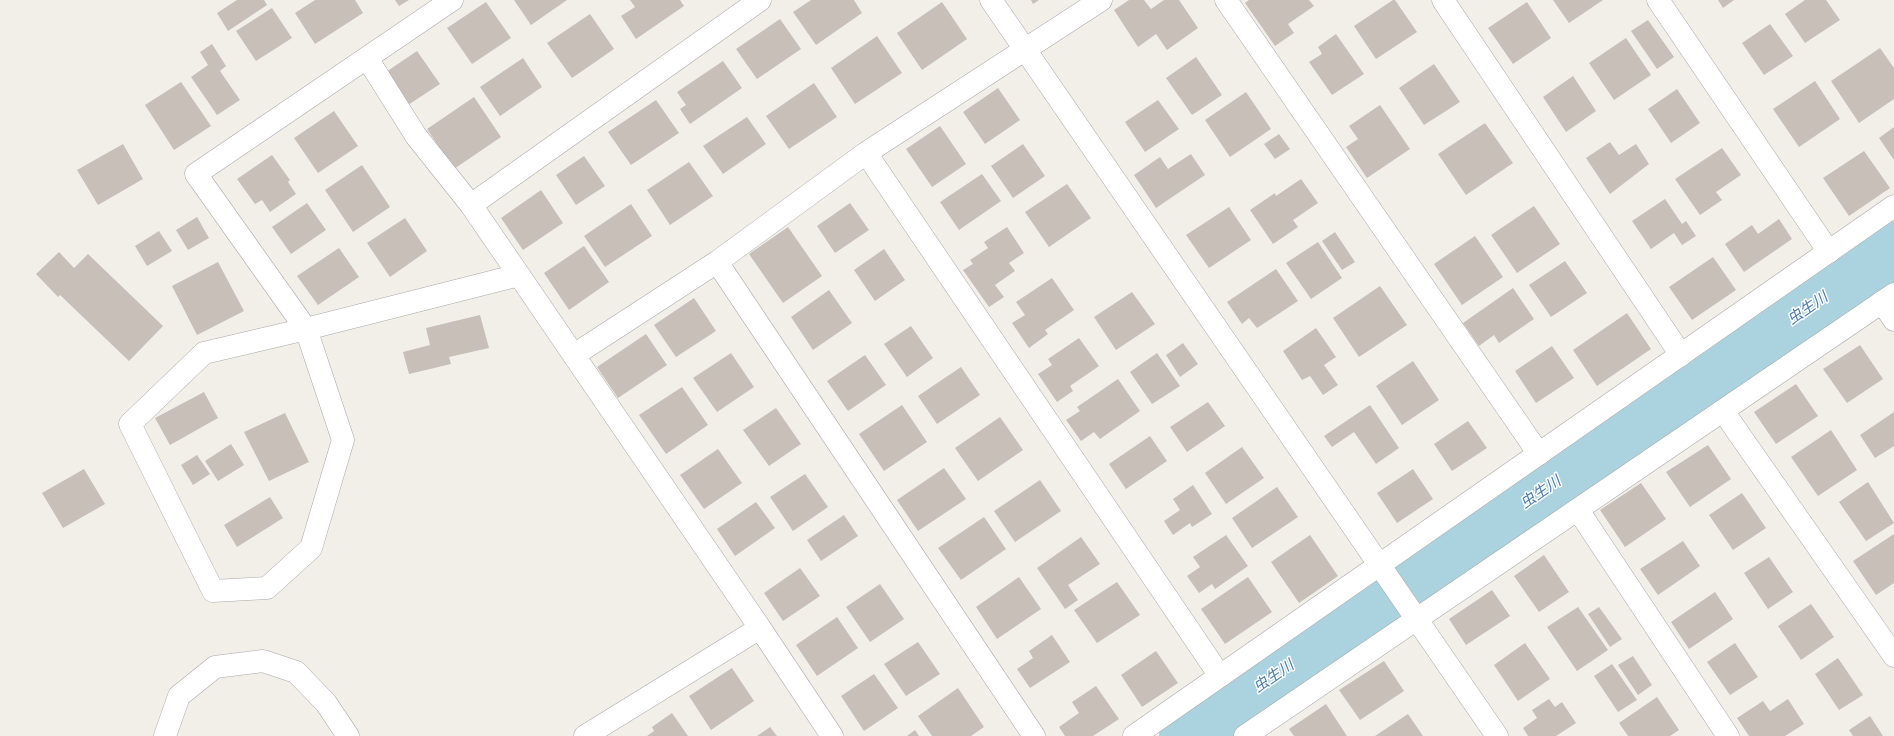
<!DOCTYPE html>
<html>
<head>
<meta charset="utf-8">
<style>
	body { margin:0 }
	canvas { display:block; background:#f2efe9 }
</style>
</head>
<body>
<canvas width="1894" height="736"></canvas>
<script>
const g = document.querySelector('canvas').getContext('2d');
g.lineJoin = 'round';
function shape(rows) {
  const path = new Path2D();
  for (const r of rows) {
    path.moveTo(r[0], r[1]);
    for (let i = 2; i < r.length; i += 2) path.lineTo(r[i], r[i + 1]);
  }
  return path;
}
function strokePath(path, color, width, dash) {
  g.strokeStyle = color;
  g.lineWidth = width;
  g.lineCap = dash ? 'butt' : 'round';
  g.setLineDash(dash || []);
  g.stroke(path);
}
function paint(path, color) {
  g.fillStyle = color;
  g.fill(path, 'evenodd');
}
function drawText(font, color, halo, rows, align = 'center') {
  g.font = font + ' "DejaVu Sans","Noto Sans JP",sans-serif';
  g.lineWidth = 3;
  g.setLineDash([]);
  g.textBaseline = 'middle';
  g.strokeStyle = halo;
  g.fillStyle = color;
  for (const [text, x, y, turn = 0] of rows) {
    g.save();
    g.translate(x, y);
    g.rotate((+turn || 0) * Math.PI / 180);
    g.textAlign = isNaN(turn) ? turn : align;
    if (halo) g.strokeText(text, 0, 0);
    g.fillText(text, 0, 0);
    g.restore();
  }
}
const river = shape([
	[1188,736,1405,588,1894,250]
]);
const building = shape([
	[237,0,264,0,267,5,228,31,217,13],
	[315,0,355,0,363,13,315,44,295,13],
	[395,0,409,0,399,6],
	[514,0,567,0,531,25],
	[630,0,680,0,684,6,636,39,621,16,635,7],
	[811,0,854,0,862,13,816,45,793,12],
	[1031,0,1039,0,1033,4],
	[1129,0,1144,0,1151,9,1164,0,1179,0,1198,28,1167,50,1156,34,1138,47,1114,10],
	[1249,0,1309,0,1314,6,1288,24,1294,33,1275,46,1245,3],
	[1393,0,1395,0,1417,32,1376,59,1354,26],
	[1553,0,1603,0,1569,23],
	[1718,0,1734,0,1723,8],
	[1805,0,1826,0,1840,20,1805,43,1785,14],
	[486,2,511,38,472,64,447,28],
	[942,2,967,39,922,70,897,33],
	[1527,2,1551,38,1513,64,1488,28],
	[272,8,292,38,256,61,236,31],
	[590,14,614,49,572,78,547,43],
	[780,19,801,49,757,79,736,49],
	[1648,20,1674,57,1657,69,1631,31],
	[1770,24,1793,56,1764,75,1742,43],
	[1336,34,1364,74,1332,95,1309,62,1322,54,1318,47],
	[877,36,902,73,855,104,831,68],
	[1626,38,1651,75,1614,100,1589,63],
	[212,44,226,66,220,71,240,100,217,115,191,77,208,65,200,52],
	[1880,48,1894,68,1894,99,1859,123,1831,81],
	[417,51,440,84,408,105,386,72],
	[1196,57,1222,95,1192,115,1166,78],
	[523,58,542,87,500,116,480,87],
	[723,61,742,88,690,124,680,109,686,105,677,92],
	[1434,64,1460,102,1424,125,1399,88],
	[1573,76,1596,111,1566,132,1543,97],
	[1815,81,1840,119,1799,147,1773,109],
	[181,82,211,126,174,150,145,105],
	[814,83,837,117,789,149,766,116],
	[998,88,1020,120,985,144,963,112],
	[1677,89,1700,123,1671,143,1648,109],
	[1246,92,1271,129,1230,157,1205,120],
	[474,97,501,137,454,169,427,129],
	[656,100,679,133,631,165,608,132],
	[1158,100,1179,129,1145,152,1125,122],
	[1380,105,1410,149,1367,178,1346,147,1358,139,1349,126],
	[334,111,358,146,318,173,294,138],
	[747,117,766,144,723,174,703,146],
	[1485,123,1513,163,1466,195,1438,154],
	[940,126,966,164,932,187,906,149],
	[1894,127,1894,160,1879,138],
	[1279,134,1290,149,1275,159,1264,144],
	[1610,142,1619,155,1636,144,1649,164,1610,194,1586,158],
	[123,144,143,179,98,205,77,170],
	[1023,144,1045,176,1013,198,991,166],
	[1722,148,1741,175,1716,192,1722,200,1700,215,1675,179],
	[1864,151,1890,188,1849,216,1823,178],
	[1191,154,1205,175,1156,208,1134,175,1160,157,1168,169],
	[272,155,290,180,288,182,296,194,270,212,262,200,255,204,237,179],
	[584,156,605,186,576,205,556,175],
	[689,162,713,196,670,225,647,190],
	[362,165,390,207,353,232,325,190],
	[982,174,1001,201,959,230,940,202],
	[1301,179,1318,203,1293,220,1298,227,1273,244,1250,210,1275,193,1276,196],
	[1067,184,1091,218,1049,247,1025,212],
	[541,190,563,223,523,250,501,218],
	[1665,199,1682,224,1686,221,1696,236,1682,245,1674,233,1651,249,1632,221],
	[307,203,326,230,291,254,272,227],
	[850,203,869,230,835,253,817,226],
	[631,204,652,236,605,267,584,236],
	[1534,206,1560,244,1517,273,1491,235],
	[1229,207,1251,240,1209,268,1186,235],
	[197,217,209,238,188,250,176,230],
	[405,218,427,251,390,277,367,243],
	[1779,219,1792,239,1744,272,1725,244,1752,225,1758,234],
	[788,227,822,276,783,303,749,254],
	[1007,227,1024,253,1009,263,1015,271,995,285,1004,297,989,307,963,270,973,264,970,260,988,248,984,242],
	[159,231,172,251,147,266,135,246],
	[1335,232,1355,262,1342,270,1322,241],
	[1475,236,1503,277,1462,305,1434,264],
	[1318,242,1342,278,1311,299,1286,263],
	[584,246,609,282,569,310,544,273],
	[339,248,359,277,318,305,297,276],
	[884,249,905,280,875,301,854,270],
	[59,252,74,268,88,254,163,326,129,361,60,295,58,297,36,274],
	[1713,257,1736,290,1692,320,1669,287],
	[1565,261,1587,293,1551,317,1529,285],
	[218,262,244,311,197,335,172,286],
	[1276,269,1298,301,1257,328,1249,318,1242,324,1227,302],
	[1052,278,1074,310,1045,330,1048,334,1029,348,1012,323,1025,315,1016,302],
	[1380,286,1407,325,1359,357,1333,318],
	[1513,288,1534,319,1499,343,1494,335,1479,346,1463,323],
	[829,290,852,323,813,350,791,317],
	[1132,292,1155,324,1116,350,1094,317],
	[694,298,716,331,676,357,654,325],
	[1627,313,1651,349,1597,386,1573,350],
	[480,315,489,348,449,357,451,364,409,374,403,352,430,345,426,328],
	[911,326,933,358,907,377,884,344],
	[1316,328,1336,357,1324,365,1338,385,1323,395,1310,376,1302,380,1283,351],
	[646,334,667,365,618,398,597,367],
	[1079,338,1099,366,1070,386,1073,391,1057,402,1038,374,1052,365,1048,359],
	[1183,343,1198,364,1180,377,1166,355],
	[1860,345,1883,379,1847,403,1823,369],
	[1552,346,1574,378,1536,403,1515,371],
	[731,353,754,387,717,412,693,378],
	[1157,353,1180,386,1152,404,1130,372],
	[865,355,886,385,848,411,827,381],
	[1413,361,1439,400,1402,425,1376,386],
	[961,367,980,395,937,424,918,396],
	[1118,379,1140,411,1100,439,1094,432,1081,441,1066,420,1080,411,1077,407],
	[1796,384,1818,416,1776,444,1754,412],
	[682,387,708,425,666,454,639,415],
	[204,392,218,418,170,445,155,418],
	[1208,402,1225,426,1187,452,1170,427],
	[902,405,927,442,884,471,859,434],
	[1370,405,1399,448,1376,464,1354,432,1332,447,1324,436],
	[776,408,801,444,769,466,743,430],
	[1894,412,1894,446,1875,458,1860,435],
	[285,413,309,462,269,481,244,432],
	[1000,417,1023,450,978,481,955,448],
	[1468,421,1487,448,1452,471,1434,444],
	[1831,430,1857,470,1818,496,1791,457],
	[1150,436,1167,461,1126,489,1109,464],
	[231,444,244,465,218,481,205,461],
	[1708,445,1731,479,1690,507,1666,472],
	[1242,447,1264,478,1226,504,1205,473],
	[718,449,742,483,704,509,680,475],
	[197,455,210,474,193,485,181,465],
	[944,468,966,499,918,531,897,500],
	[84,469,105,504,63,528,42,493],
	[1413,469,1433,499,1397,523,1377,493],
	[805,474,828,507,793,531,770,497],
	[1040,480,1061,511,1015,542,994,511],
	[1868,482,1894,523,1866,541,1839,502],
	[1641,483,1666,519,1625,547,1600,510],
	[1193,485,1212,514,1192,527,1190,523,1173,535,1164,521,1180,510,1173,499],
	[1277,487,1298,517,1252,548,1232,518],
	[1742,493,1766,528,1733,550,1709,515],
	[270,497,283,518,237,547,224,525],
	[756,502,775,528,735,556,717,529],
	[844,515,858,536,821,561,807,540],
	[984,517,1006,549,961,580,938,548],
	[1894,534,1894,583,1876,595,1853,561],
	[1226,535,1248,566,1215,589,1212,584,1199,593,1187,576,1200,567,1193,557],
	[1310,535,1338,576,1299,603,1271,562],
	[1081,537,1100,564,1068,585,1078,600,1065,609,1037,568],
	[1683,541,1700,566,1658,595,1640,569],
	[1544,555,1569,592,1539,612,1514,576],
	[1769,557,1793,592,1768,609,1744,573],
	[800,568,820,596,783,621,764,593],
	[1019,577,1041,609,997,639,976,607],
	[1248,577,1272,612,1225,644,1201,609],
	[1117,582,1140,615,1097,643,1074,610],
	[880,584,904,619,870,642,846,607],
	[1492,590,1510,616,1466,645,1449,619],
	[1715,592,1733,619,1689,649,1671,622],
	[1811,604,1834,637,1801,660,1778,626],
	[1578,607,1608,650,1577,671,1547,627],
	[1599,607,1622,639,1610,647,1588,614],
	[837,617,858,648,817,676,796,645],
	[1052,635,1070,662,1030,688,1017,669,1033,658,1029,651],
	[918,642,940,674,906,696,884,664],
	[1525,643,1550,679,1518,701,1494,665],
	[1735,643,1758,677,1730,695,1707,662],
	[1156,651,1178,683,1142,707,1121,675],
	[1633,656,1652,685,1638,695,1618,665],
	[1838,658,1863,695,1839,710,1815,674],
	[1384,661,1404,691,1360,720,1339,690],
	[1612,664,1637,700,1618,712,1594,676],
	[732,668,754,701,711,730,689,696],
	[874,674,898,708,864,731,841,696],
	[1096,686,1119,719,1093,736,1065,736,1059,727,1079,713,1072,702],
	[958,688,984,727,971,736,932,736,918,716],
	[1657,697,1679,730,1670,736,1628,736,1619,723],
	[1549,699,1555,707,1562,702,1576,723,1556,736,1528,736,1523,728,1537,718,1532,710],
	[1788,699,1804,724,1785,736,1749,736,1737,718,1763,701,1770,711],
	[1326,704,1347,736,1294,736,1289,729],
	[672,713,688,736,647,736,654,731,652,727],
	[1408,714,1423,736,1375,736],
	[1870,716,1883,736,1853,736,1849,730],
	[770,727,777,736,757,736],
	[915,730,919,736,907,736]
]);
const minor = shape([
	[452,0,196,174,306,329,343,440,311,548,267,588,213,591,130,424,204,353,306,329,519,275,760,628,585,736],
	[991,0,1497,736],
	[1226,0,1539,454],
	[1443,0,1681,355],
	[1658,0,1829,252],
	[367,58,416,136,471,205,519,275],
	[866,153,1220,676],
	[471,205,760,0],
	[717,262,1034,736],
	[1882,302,1894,320],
	[574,355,717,262,866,153,1101,0],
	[1723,411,1894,656],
	[1578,510,1728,736],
	[760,628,832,736],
	[165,736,179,696,215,667,263,661,296,672,326,703,348,736]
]);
const tertiary = shape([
	[1134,736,1894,206],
	[1245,736,1894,294]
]);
const waterNames = [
	["虫生川",1808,309,-35],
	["虫生川",1541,493,-35],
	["虫生川",1274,677,-35]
];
strokePath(river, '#aad3df', 58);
paint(building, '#c7bfb8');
strokePath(minor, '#a9a9a9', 23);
strokePath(tertiary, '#a9a9a9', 23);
strokePath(minor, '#fff', 22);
strokePath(tertiary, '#fff', 22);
drawText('italic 15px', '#4a7aab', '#fff', waterNames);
</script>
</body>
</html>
